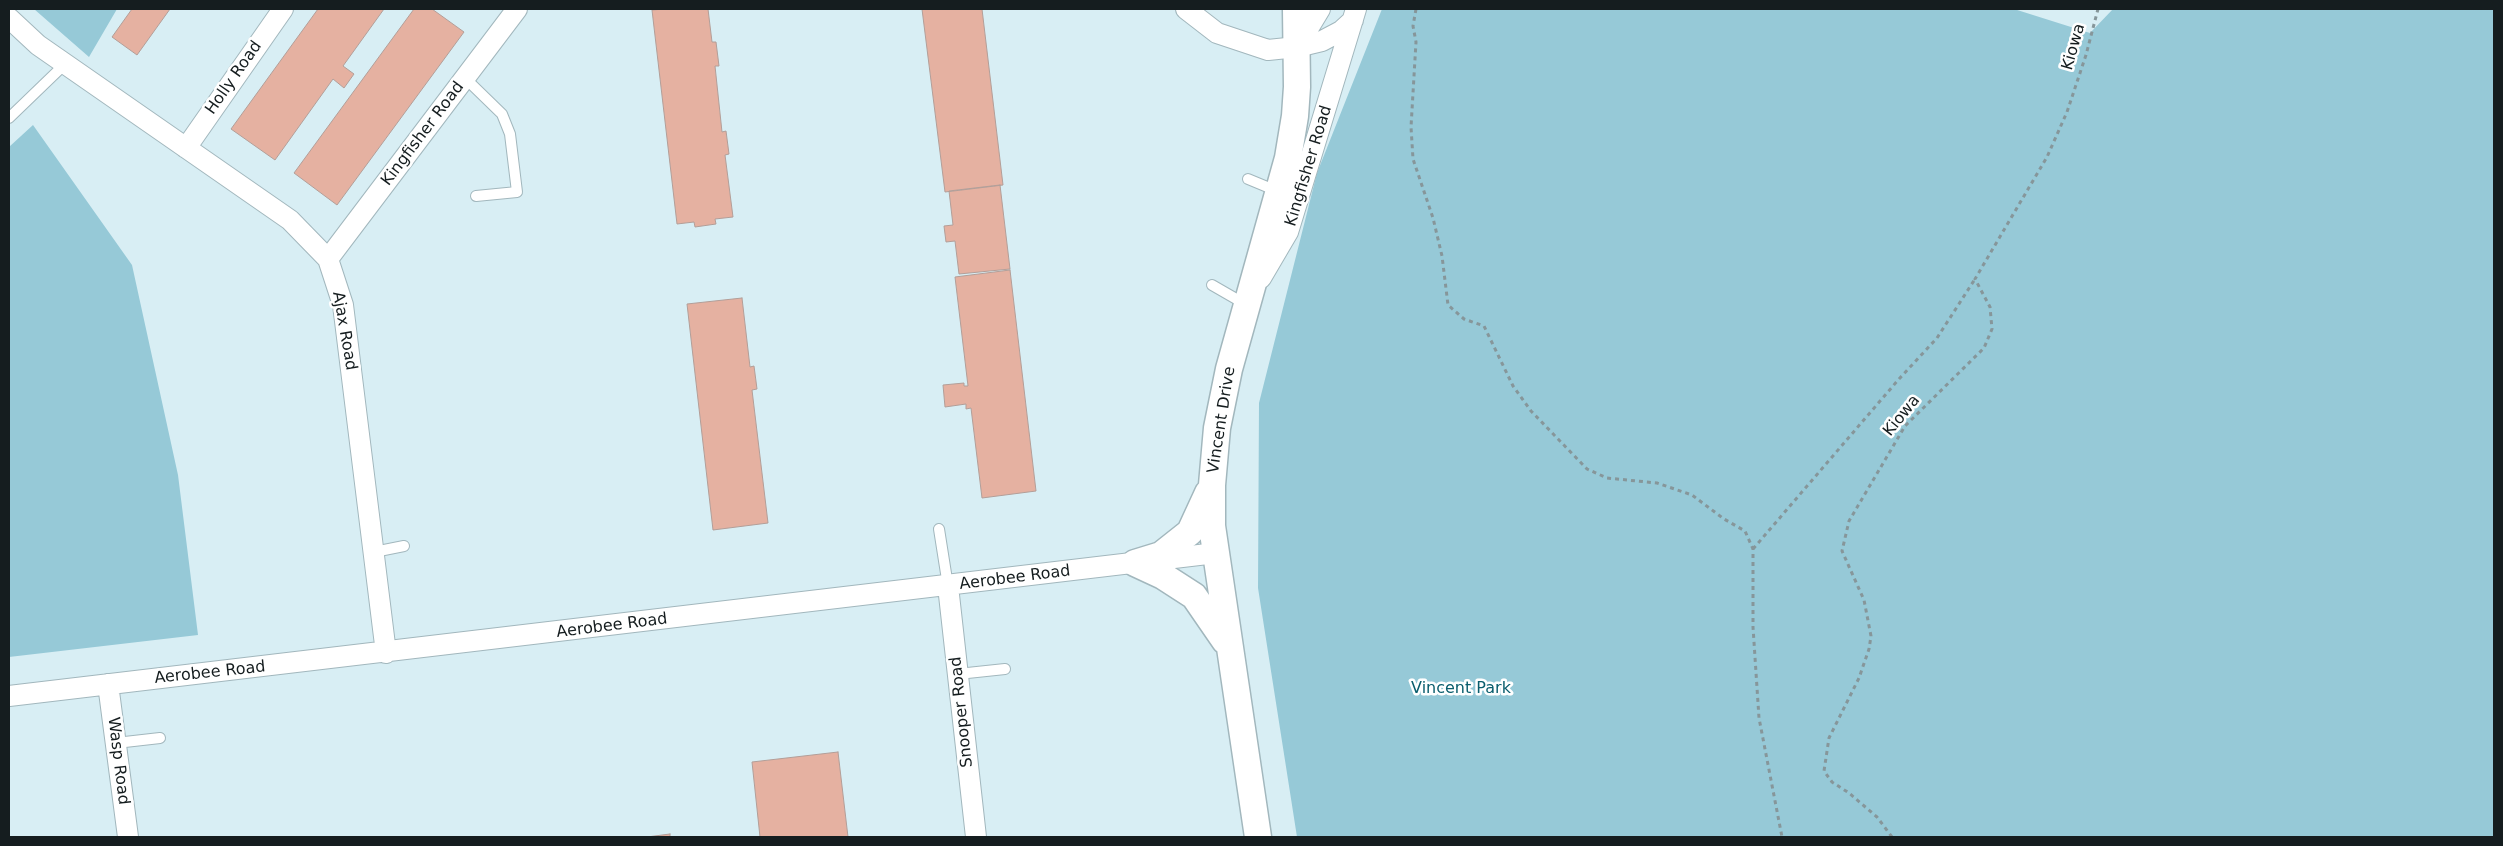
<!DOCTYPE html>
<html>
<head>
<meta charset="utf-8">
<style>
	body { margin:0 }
	#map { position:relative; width:2503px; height:846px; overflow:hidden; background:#d8eef4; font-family:"DejaVu Sans",sans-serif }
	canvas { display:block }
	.frame { position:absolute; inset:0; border:10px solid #151d1f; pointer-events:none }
</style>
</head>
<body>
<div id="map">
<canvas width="2503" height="846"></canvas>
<div class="frame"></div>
</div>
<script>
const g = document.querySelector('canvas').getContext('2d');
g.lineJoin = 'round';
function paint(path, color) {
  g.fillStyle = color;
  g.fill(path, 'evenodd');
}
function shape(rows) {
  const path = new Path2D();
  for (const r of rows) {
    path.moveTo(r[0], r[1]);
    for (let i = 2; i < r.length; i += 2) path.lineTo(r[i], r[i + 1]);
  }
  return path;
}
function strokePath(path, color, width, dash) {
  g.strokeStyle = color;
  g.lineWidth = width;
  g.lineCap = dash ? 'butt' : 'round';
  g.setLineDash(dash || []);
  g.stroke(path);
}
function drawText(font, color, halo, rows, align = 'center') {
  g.font = font + ' "DejaVu Sans",sans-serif';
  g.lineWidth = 5;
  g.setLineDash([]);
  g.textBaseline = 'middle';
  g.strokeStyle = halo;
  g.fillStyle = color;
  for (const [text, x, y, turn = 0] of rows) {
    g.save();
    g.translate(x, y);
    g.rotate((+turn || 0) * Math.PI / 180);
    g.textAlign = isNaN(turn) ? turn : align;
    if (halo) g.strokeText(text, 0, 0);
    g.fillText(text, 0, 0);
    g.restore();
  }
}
const green = shape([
	[34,9,117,9,89,57],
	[1382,9,2014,9,2090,33,2113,9,2494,9,2494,837,1297,837,1258,588,1259,403,1317,173],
	[33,125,132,265,178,475,198,635,9,657,9,147]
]);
const building = shape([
	[132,9,170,9,137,55,112,37,132,9],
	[318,9,384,9,343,66,354,74,344,88,333,79,275,160,231,129,318,9],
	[414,9,432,9,464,32,337,205,294,173,414,9],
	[664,9,708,9,712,42,716,42,719,66,715,66,722,132,726,131,729,154,725,155,733,217,715,219,716,224,695,227,694,222,677,224,652,10,664,9],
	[922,9,982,9,1003,185,945,192,922,9],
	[1000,185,1010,269,959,274,955,241,946,242,944,226,953,225,949,191,1000,185],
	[1010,270,1036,491,982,498,971,408,966,409,966,404,945,407,943,385,964,383,964,386,968,386,955,277,1010,270],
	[742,298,750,367,754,366,757,389,752,390,768,523,713,530,687,304,742,298],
	[838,752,848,837,760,837,752,762,838,752],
	[670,834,670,837,647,837,670,834]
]);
const path = shape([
	[1416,9,1413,26,1416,42,1411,127,1413,159,1433,218,1442,256,1448,305,1464,319,1484,326,1513,386,1531,411,1587,469,1607,478,1657,483,1692,495,1724,519,1745,531,1753,549,1753,627,1759,718,1782,837],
	[1753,549,1899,379,1937,338,1975,279],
	[1892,837,1877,817,1849,793,1832,782,1824,771,1829,738,1859,678,1869,649,1871,636,1864,600,1842,551,1849,521,1905,426,1984,348,1992,329,1990,307,1975,279,2047,157,2067,112,2086,55,2098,9]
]);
const service = shape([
	[465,78,502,114,510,134,517,192,476,196],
	[9,118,65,64],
	[1248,179,1277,191],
	[1212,285,1245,304],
	[939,529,948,586],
	[374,552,404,546],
	[958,674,1005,669],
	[116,743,160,738]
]);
const minor = shape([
	[1186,9,1217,33,1268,50,1297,47,1322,41,1341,31,1353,20],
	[9,18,38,45,290,220,328,259,343,305,386,653],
	[1297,47,1320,9],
	[186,148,283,9],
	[328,259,517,9],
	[1261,278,1288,232,1356,9],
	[948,586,976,837],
	[108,684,128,837],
	[9,696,1216,553]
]);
const tertiary = shape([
	[1135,563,1163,576,1194,596,1225,641],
	[1135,563,1161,555,1190,532,1208,493],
	[1258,837,1216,553,1212,526,1212,485,1217,428,1229,369,1288,158,1295,116,1297,87,1296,9]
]);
const streetNames = [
	["Kiowa",2074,47,-74],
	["Holly Road",234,78,-55],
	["Kingfisher Road",423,134,-53],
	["Kingfisher Road",1309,166,-73],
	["Ajax Road",344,331,80],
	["Kiowa",1902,416,-51],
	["Vincent Drive",1222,420,-81],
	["Aerobee Road",1015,578,-7],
	["Aerobee Road",612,626,-7],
	["Aerobee Road",210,673,-6],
	["Snooper Road",962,712,-96],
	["Wasp Road",118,761,83]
];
const parkNames = [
	["Vincent Park",1461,689]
];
paint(green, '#96c9d7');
paint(building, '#e5b1a1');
strokePath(building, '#b29e98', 1);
strokePath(service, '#a2b7bd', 12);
strokePath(minor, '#a2b7bd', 22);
strokePath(tertiary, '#a2b7bd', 29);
strokePath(path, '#86969a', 3, [4, 4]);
strokePath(service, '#fff', 10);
strokePath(minor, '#fff', 20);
strokePath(tertiary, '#fff', 26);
drawText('16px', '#151d1f', '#fff', streetNames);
drawText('16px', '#095d6d', '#fff', parkNames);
</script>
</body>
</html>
